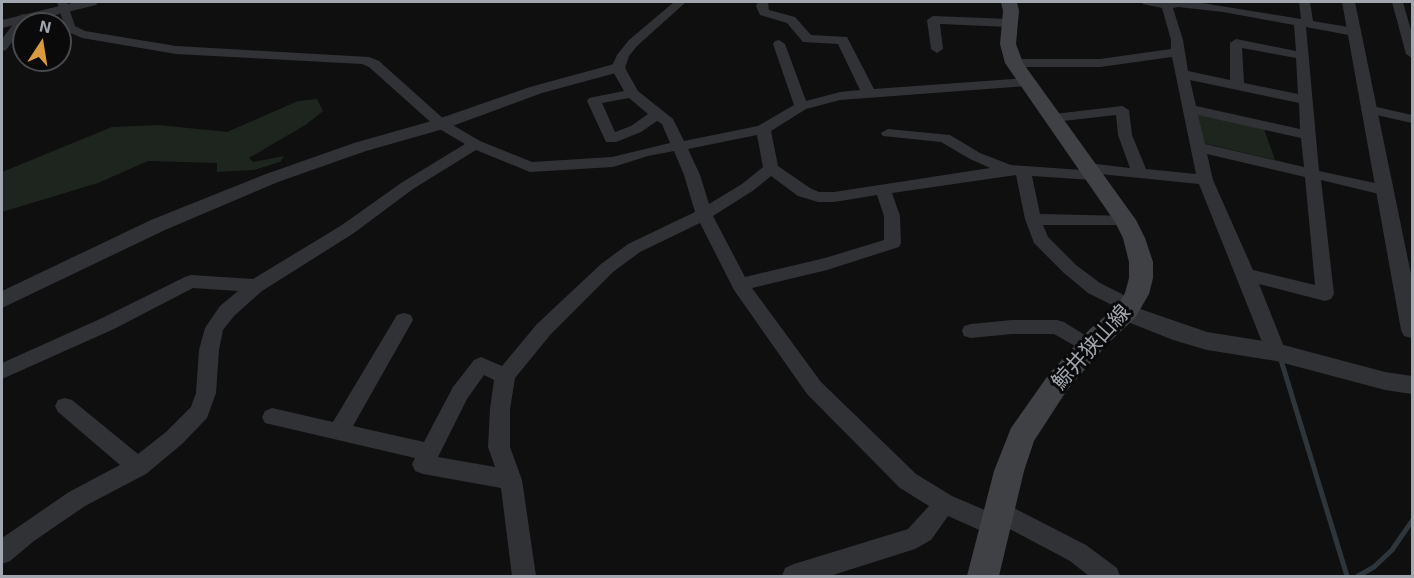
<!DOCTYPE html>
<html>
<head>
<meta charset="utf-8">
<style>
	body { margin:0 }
	#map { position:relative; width:1414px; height:578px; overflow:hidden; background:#0f0f10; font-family:"Exo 2",sans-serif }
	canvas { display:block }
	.frame { position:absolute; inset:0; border:3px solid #a2a7af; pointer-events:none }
	.north { position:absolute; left:12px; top:12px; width:60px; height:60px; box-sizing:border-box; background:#0a0a0b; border:2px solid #47494d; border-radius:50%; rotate:12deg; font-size:16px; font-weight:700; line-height:24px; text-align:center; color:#a2a7af }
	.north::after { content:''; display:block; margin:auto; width:21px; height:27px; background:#d99a3f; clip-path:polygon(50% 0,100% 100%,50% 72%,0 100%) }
</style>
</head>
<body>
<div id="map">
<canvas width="1414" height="578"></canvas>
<div class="frame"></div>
<div class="north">N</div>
</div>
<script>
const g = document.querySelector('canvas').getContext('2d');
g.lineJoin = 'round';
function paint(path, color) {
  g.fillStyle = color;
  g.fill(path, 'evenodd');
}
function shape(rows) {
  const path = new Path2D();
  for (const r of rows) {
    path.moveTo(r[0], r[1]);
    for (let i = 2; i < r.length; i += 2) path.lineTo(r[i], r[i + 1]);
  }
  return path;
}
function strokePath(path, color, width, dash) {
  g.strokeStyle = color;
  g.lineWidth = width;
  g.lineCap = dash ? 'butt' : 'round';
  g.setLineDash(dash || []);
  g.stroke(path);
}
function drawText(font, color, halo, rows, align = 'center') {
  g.font = font + ' "Exo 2","Noto Sans JP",sans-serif';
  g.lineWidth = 6;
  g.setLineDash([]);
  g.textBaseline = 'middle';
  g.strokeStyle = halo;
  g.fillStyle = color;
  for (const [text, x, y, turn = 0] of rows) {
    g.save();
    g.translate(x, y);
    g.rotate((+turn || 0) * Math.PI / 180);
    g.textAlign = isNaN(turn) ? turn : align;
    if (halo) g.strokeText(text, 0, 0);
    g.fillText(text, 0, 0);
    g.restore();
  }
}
const green = shape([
	[317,99,323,111,307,124,249,158,253,162,284,156,280,162,254,170,217,172,217,163,148,161,98,183,2,212,2,172,112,127,159,125,227,132,298,101],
	[1195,113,1264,129,1275,160,1203,143]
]);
const stream = shape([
	[1281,360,1347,576],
	[1358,576,1374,567,1392,550,1412,521]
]);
const minor = shape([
	[57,2,67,2,75,26,85,31,176,46,369,57,379,61,446,121,480,141,532,162,612,157,670,143,662,124,657,121,641,132,616,142,606,142,587,101,589,98,624,91,611,68,617,55,629,40,674,2,686,2,637,46,629,56,625,68,638,91,673,119,684,141,758,126,794,105,773,44,775,41,779,40,785,44,806,101,840,92,860,90,838,44,803,42,787,23,760,15,756,6,758,2,768,2,769,10,795,17,811,35,847,37,874,89,1027,78,1034,82,1027,86,840,100,806,109,771,131,778,166,810,188,819,192,834,192,990,168,970,159,941,142,883,136,881,133,888,129,950,135,980,153,1011,165,1081,170,1083,165,1088,163,1130,168,1118,135,1116,115,1054,122,1047,118,1054,114,1122,106,1129,110,1132,135,1146,169,1196,174,1172,57,1100,67,1014,67,1008,63,1014,59,1100,59,1171,49,1171,40,1162,8,1143,4,1142,2,1196,2,1301,19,1299,2,1310,2,1313,21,1354,28,1360,32,1354,36,1306,27,1319,171,1389,186,1391,190,1383,195,1321,180,1334,294,1331,299,1325,301,1259,284,1286,352,1283,357,1276,360,1269,357,1266,352,1199,184,1100,174,1098,178,1093,180,1032,176,1040,214,1131,216,1133,220,1131,224,1125,225,1043,225,1048,237,1076,265,1100,283,1122,294,1135,312,1133,317,1126,319,1119,317,1110,304,1088,293,1064,273,1034,243,1025,219,1016,175,892,193,900,216,901,243,899,247,827,270,752,288,821,382,916,474,952,496,987,511,990,504,998,500,1006,504,1086,545,1117,568,1120,576,1089,576,1070,561,1006,527,1003,534,995,537,948,516,931,540,915,549,830,576,782,576,785,568,794,564,908,529,929,506,900,488,807,394,734,290,700,223,640,252,613,272,551,334,515,378,510,409,510,447,522,480,536,576,512,576,501,488,423,474,415,471,412,464,415,458,265,423,262,417,265,411,272,408,333,422,397,315,404,313,411,315,413,320,353,426,424,442,453,387,474,360,481,357,502,366,537,324,601,264,628,244,695,212,684,175,674,151,648,156,613,167,530,172,476,150,413,189,354,233,262,291,234,316,223,330,219,350,216,393,207,418,182,444,146,474,85,506,34,541,10,561,2,564,2,538,69,492,120,465,58,412,55,406,58,400,65,398,72,400,138,454,166,432,191,407,196,393,199,350,205,328,220,306,238,291,193,288,114,329,2,379,2,363,100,319,185,277,191,275,253,279,342,225,401,183,465,144,436,127,369,67,362,64,176,54,82,38,66,31,57,2],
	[1178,7,1223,12,1294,25,1296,51,1236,39,1230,43,1230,80,1188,71,1183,40,1173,8,1178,7],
	[1242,48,1296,58,1298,94,1244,83,1242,48],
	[1190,80,1299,103,1300,129,1196,106,1190,80],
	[629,98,648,114,631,126,615,132,602,103,629,98],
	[1198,115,1301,138,1304,167,1205,144,1198,115],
	[757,135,763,167,742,184,709,204,700,175,688,149,757,135],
	[1207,154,1305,177,1315,285,1253,270,1213,180,1207,154],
	[771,176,798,196,818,202,834,202,877,195,884,216,884,240,825,258,745,277,713,216,754,190,771,176],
	[484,375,494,380,490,409,488,447,495,467,438,457,467,399,484,375],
	[1392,2,1403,2,1412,34,1412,58,1406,54,1392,2],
	[24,14,30,18,6,50,2,51,2,39,20,15,24,14],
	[933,16,1010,19,1016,23,1010,27,940,24,943,49,937,53,931,49,927,20,933,16],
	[1368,105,1412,115,1412,123,1363,112,1361,109,1363,106,1368,105],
	[1012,320,1057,320,1064,322,1096,342,1099,347,1096,352,1089,354,1054,334,1012,334,971,338,964,336,962,331,964,326,971,324,1012,320]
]);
const tertiary = shape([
	[76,2,98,2,96,5,2,28,2,20,76,2],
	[1342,2,1355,2,1412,279,1412,338,1404,336,1401,330,1342,2],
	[618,63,623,65,626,68,623,71,542,93,447,128,366,151,278,182,165,230,2,308,2,291,151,220,266,174,354,143,435,120,530,87,618,63],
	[1126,304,1207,332,1276,343,1385,372,1412,376,1412,394,1385,390,1276,361,1207,350,1173,340,1118,318,1115,312,1118,306,1126,304]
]);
const secondary = shape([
	[1001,2,1017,2,1019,11,1016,44,1023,63,1136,220,1145,238,1153,262,1153,278,1149,294,1135,318,1108,343,1067,390,1034,441,1024,471,999,576,967,576,994,471,1011,428,1049,374,1090,329,1117,306,1125,293,1129,278,1129,262,1123,238,1115,222,1005,63,1000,44,1003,11,1001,2]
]);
const streetNames = [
	["鯨井狭山線",1091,347,-48]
];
paint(green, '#1e241e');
strokePath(stream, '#2e363b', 5);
paint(minor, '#313235');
paint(tertiary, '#313235');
paint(secondary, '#3f4144');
drawText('21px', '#a2a7af', '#0a0a0b', streetNames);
</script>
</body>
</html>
